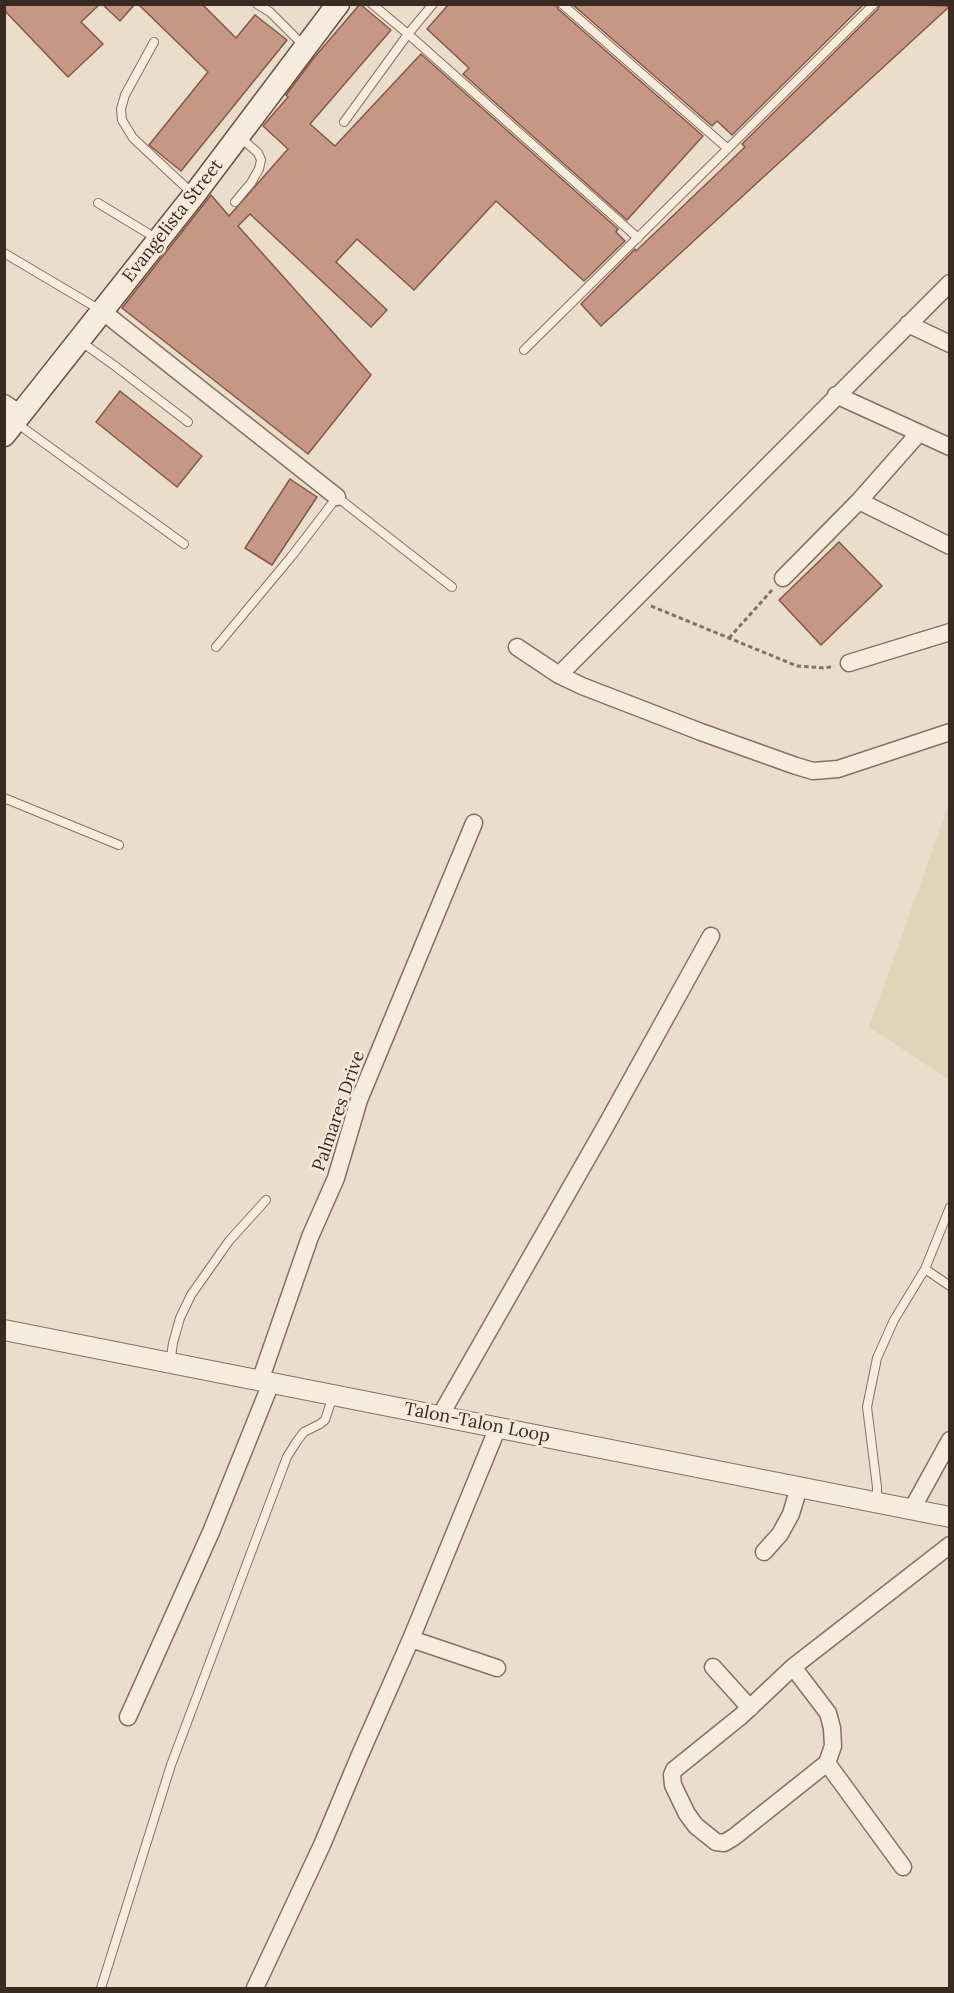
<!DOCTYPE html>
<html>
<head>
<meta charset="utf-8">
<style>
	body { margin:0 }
	#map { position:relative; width:954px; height:1993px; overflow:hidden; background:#ebddcb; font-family:Lora,serif }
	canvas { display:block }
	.frame { position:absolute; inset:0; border:6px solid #392a22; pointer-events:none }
</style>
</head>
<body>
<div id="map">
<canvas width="954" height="1993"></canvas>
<div class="frame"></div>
</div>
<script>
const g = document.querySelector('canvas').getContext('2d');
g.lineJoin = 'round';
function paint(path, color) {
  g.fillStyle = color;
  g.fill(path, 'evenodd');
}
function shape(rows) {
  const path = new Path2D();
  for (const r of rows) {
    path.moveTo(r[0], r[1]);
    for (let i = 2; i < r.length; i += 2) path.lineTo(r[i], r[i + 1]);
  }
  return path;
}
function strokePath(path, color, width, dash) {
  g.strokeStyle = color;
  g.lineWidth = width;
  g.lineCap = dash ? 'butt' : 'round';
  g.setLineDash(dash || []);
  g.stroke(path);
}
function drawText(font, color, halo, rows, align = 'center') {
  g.font = font + ' Lora,serif';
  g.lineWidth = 5;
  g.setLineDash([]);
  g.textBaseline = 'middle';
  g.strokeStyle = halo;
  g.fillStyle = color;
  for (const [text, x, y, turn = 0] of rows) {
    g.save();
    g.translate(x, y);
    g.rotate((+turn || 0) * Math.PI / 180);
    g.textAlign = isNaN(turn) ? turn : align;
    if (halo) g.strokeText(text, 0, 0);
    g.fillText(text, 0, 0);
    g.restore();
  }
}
const farmland = shape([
	[949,804,949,1080,869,1027]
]);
const building = shape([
	[4,4,100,4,81,22,103,44,68,77,4,10,4,4],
	[102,4,135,4,120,21,102,4],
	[138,4,202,4,236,38,255,15,287,40,181,171,149,145,208,72,138,4],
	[360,4,391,30,310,124,335,146,421,54,618,229,616,232,625,241,584,281,496,201,414,290,357,239,336,262,387,310,371,327,250,214,238,226,371,375,308,454,122,308,211,195,229,216,288,149,263,126,288,97,286,95,313,59,360,4],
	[449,4,556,4,558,9,703,136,627,220,463,74,469,68,427,29,449,4],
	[572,4,864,4,732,135,717,121,712,126,572,4],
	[880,4,950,6,601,326,581,304,635,249,636,251,745,147,742,144,878,9,880,4],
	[120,391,202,456,177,487,96,422,120,391],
	[290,479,317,497,272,565,245,548,290,479],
	[839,542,882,586,821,645,779,600,839,542]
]);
const path = shape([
	[651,606,797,666,825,668,834,666],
	[729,638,772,590]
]);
const service = shape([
	[257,4,270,12,304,46],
	[372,4,408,34,433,4],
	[562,4,727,148],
	[154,42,125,95,121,109,122,120,133,138,193,194],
	[344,122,408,34,638,238],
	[235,202,251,183,259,169,261,160,258,153,241,138],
	[98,203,159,240],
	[4,253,102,311],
	[80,341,115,366,188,422],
	[524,350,874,4],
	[15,422,184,544],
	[216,647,291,557,337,497,452,587],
	[4,798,119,845],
	[925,1269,950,1286],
	[170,1364,173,1343,180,1318,191,1295,229,1241,266,1200],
	[877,1503,877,1487,867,1407,877,1358,894,1320,925,1269,950,1207],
	[101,1988,171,1765,287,1457,297,1441,304,1432,320,1424,325,1420,333,1396]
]);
const minor = shape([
	[102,311,337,497],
	[908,324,950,344],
	[836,395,950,447],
	[4,403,21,414],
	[859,501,950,546],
	[783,578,859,501,919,433],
	[517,647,559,675,582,686,701,732,796,766,813,771,838,769,950,732],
	[849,663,950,632],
	[559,675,950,283],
	[260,1381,310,1237,336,1178,359,1100,474,823],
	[440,1416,604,1129,711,936],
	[912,1509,950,1440],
	[764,1552,780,1534,791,1514,799,1487],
	[411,1639,497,1668],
	[713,1667,750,1708],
	[793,1667,741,1716,674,1770,672,1775,673,1785,687,1814,696,1826,716,1842,724,1843,734,1837,827,1763,833,1746,832,1728,828,1713,793,1667,950,1545],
	[128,1717,211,1532,271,1383],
	[827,1763,903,1867],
	[255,1988,322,1845,359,1757,411,1639,498,1427]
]);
const tertiary = shape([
	[4,1330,950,1517]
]);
const secondary = shape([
	[4,435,194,195,338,4]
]);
const streetNames = [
	["Evangelista Street",173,221,-52],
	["Palmares Drive",339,1111,-71],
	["Talon-Talon Loop",477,1423,11]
];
paint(farmland, '#e0d5b9');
paint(building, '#c69784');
strokePath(building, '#845848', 1.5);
strokePath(service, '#877060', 10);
strokePath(minor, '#877060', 19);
strokePath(tertiary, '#877060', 22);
strokePath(secondary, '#695143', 25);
strokePath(path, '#877060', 3, [4.5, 3]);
strokePath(service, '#f6ecde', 8);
strokePath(minor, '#f6ecde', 16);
strokePath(tertiary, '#f6ecde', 20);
strokePath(secondary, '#f6ecde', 22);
drawText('18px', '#392a22', '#f3e9da', streetNames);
</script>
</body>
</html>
